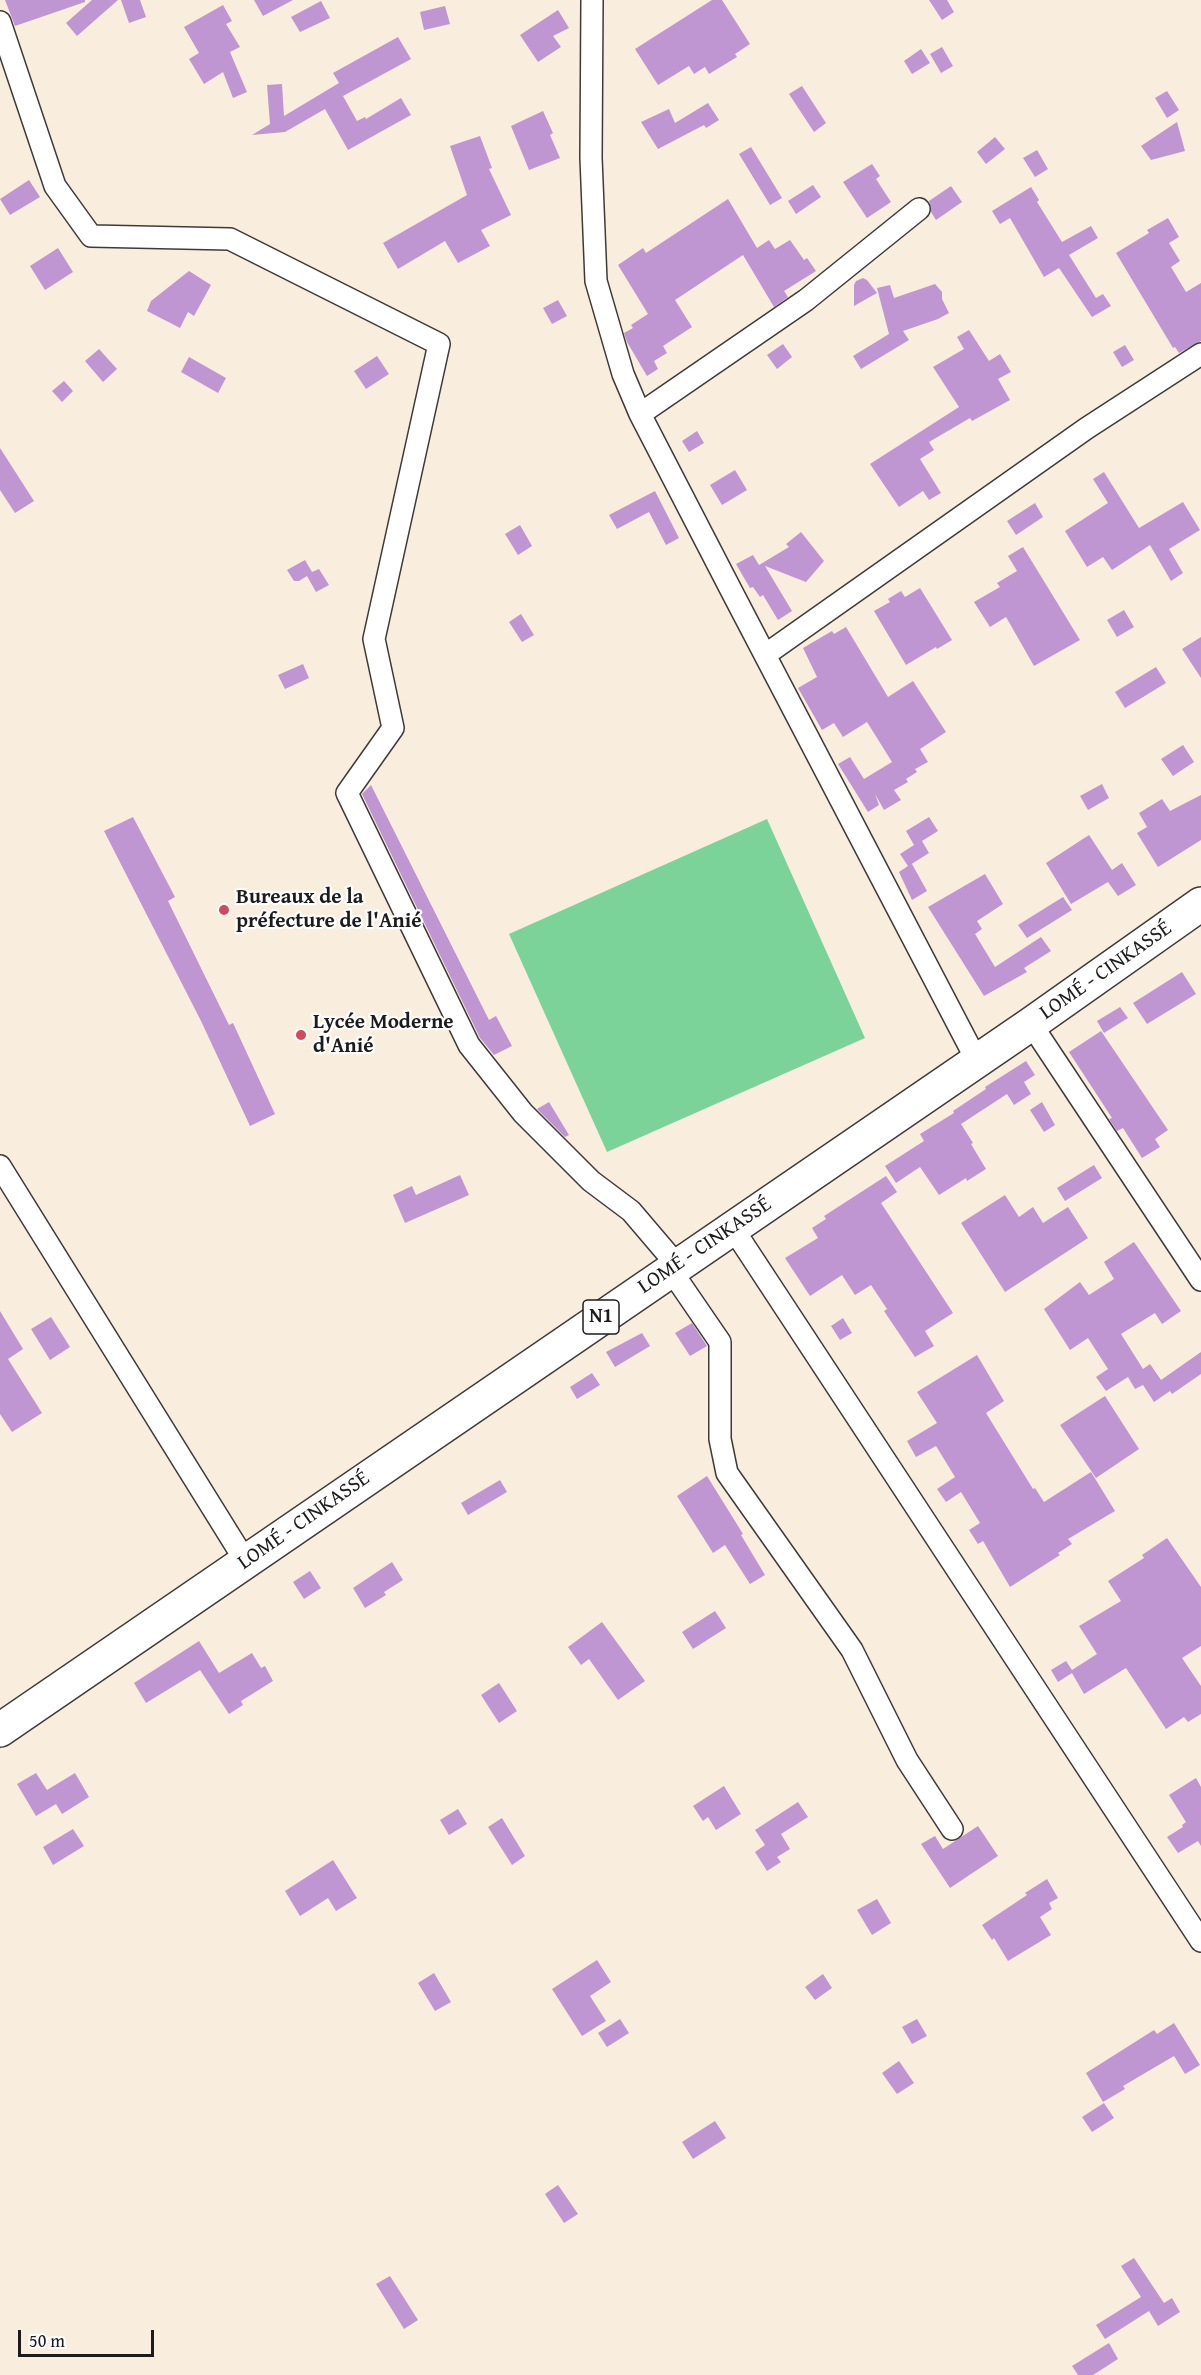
<!DOCTYPE html>
<html>
<head>
<meta charset="utf-8">
<style>
	body { margin:0 }
	#map { position:relative; width:1201px; height:2375px; overflow:hidden; background:#f9edde; font-family:"Gentium Book Plus",serif }
	canvas { display:block }
	.scale { position:absolute; left:18px; top:2330px; width:136px; height:27px; box-sizing:border-box; border:3px solid #1c1c1c; border-top:0; padding-left:8px; font-size:18px; line-height:21px; white-space:nowrap; color:#1c1c1c; -webkit-text-stroke:4px #fff; paint-order:stroke }
</style>
</head>
<body>
<div id="map">
<canvas width="1201" height="2375"></canvas>
<div class="scale">50 m</div>
</div>
<script>
const g = document.querySelector('canvas').getContext('2d');
g.lineJoin = 'round';
function paint(path, color) {
  g.fillStyle = color;
  g.fill(path, 'evenodd');
}
function shape(rows) {
  const path = new Path2D();
  for (const r of rows) {
    path.moveTo(r[0], r[1]);
    for (let i = 2; i < r.length; i += 2) path.lineTo(r[i], r[i + 1]);
  }
  return path;
}
function strokePath(path, color, width, dash) {
  g.strokeStyle = color;
  g.lineWidth = width;
  g.lineCap = dash ? 'butt' : 'round';
  g.setLineDash(dash || []);
  g.stroke(path);
}
function drawText(font, color, halo, rows, align = 'center') {
  g.font = font + ' "Gentium Book Plus",serif';
  g.lineWidth = 4.5;
  g.setLineDash([]);
  g.textBaseline = 'middle';
  g.strokeStyle = halo;
  g.fillStyle = color;
  for (const [text, x, y, turn = 0] of rows) {
    g.save();
    g.translate(x, y);
    g.rotate((+turn || 0) * Math.PI / 180);
    g.textAlign = isNaN(turn) ? turn : align;
    if (halo) g.strokeText(text, 0, 0);
    g.fillText(text, 0, 0);
    g.restore();
  }
}
const green = shape([
	[767,819,865,1038,607,1152,509,934]
]);
const building = shape([
	[5,0,85,0,85,2,15,26],
	[92,0,118,0,77,36,66,23],
	[121,0,140,0,146,17,129,23],
	[254,0,293,0,263,16],
	[712,0,722,0,750,44,735,54,737,57,709,74,705,67,694,74,689,66,658,85,635,49],
	[929,0,947,0,954,12,942,20],
	[321,1,330,18,300,32,291,17],
	[223,5,232,21,226,24,240,47,230,52,247,92,233,98,223,72,204,84,189,59,199,53,184,27],
	[445,6,450,24,424,30,420,12],
	[558,10,569,28,553,36,561,47,538,62,520,35],
	[398,37,411,59,343,96,357,121,365,117,366,119,401,98,411,115,348,150,325,109,285,132,252,135,270,124,267,85,282,84,284,116,339,83,333,73],
	[942,47,953,66,941,73,930,54],
	[921,49,930,63,912,74,904,61],
	[802,86,826,123,814,132,789,94],
	[1167,91,1179,110,1167,118,1155,98],
	[708,103,719,120,706,128,704,125,658,149,641,122,669,109,675,123],
	[543,111,553,133,550,135,560,158,529,170,511,126],
	[1177,122,1185,151,1151,160,1141,146],
	[480,136,492,168,489,169,511,215,481,230,490,246,458,263,445,241,398,269,383,243,467,195,450,146],
	[995,137,1005,149,986,164,977,152],
	[751,147,782,198,770,205,739,154],
	[1037,150,1048,169,1035,177,1023,158],
	[872,164,880,176,876,179,891,202,867,218,843,182],
	[29,180,40,197,10,215,0,199],
	[813,185,821,197,796,214,788,201],
	[951,186,962,202,936,220,931,212,929,201],
	[1031,187,1039,200,1037,202,1062,242,1091,226,1098,238,1069,255,1096,298,1103,294,1111,306,1092,317,1059,268,1044,277,1010,218,1000,224,992,211],
	[728,199,757,248,769,240,775,249,790,240,804,260,807,258,816,271,784,291,788,297,774,307,743,255,675,300,692,327,663,346,667,353,654,361,658,369,647,376,627,342,624,333,633,328,631,325,648,314,618,265,643,248,646,253],
	[1168,218,1179,237,1169,243,1180,261,1171,267,1186,292,1201,283,1201,341,1179,353,1175,347,1173,348,1116,253,1149,233,1147,230],
	[58,248,73,272,45,290,30,266],
	[189,271,211,285,194,316,188,312,180,328,147,311,151,301],
	[863,278,867,280,877,293,854,306,854,285,856,281],
	[935,284,942,292,942,299,949,313,938,319,903,331,909,340,861,369,853,356,889,334,877,288,890,285,894,298],
	[558,300,567,316,552,324,543,308],
	[969,330,989,361,1000,354,1011,372,998,379,1010,400,972,421,970,418,929,442,934,450,920,459,941,493,929,500,923,491,899,507,870,464,959,407,933,367,964,349,957,337],
	[783,344,792,357,777,369,767,355],
	[1125,345,1134,360,1122,367,1113,352],
	[99,349,117,369,103,382,85,361],
	[377,356,389,374,366,389,354,371],
	[189,357,226,378,218,393,181,372],
	[64,381,73,391,62,402,52,391],
	[697,431,704,443,689,452,682,441],
	[0,448,34,501,15,513,0,490],
	[735,470,747,490,722,505,710,485],
	[1104,472,1139,528,1183,502,1200,530,1169,549,1183,573,1171,581,1150,545,1112,570,1103,557,1087,567,1065,531,1108,503,1093,479],
	[655,491,679,538,666,545,649,512,617,529,609,515],
	[1035,503,1043,517,1016,535,1007,521],
	[520,525,532,546,518,555,505,534],
	[801,532,824,561,806,582,765,566,792,611,778,620,763,595,760,597,753,587,750,588,736,564,753,555,759,565,789,547,786,544],
	[1023,547,1080,640,1034,666,1006,617,990,627,974,602,1000,587,997,583,1017,571,1008,556],
	[305,560,312,572,319,569,329,585,316,592,307,576,299,581,294,581,287,570],
	[920,588,952,640,937,649,936,647,906,665,874,611,890,602,888,599,901,591,905,597],
	[1124,610,1134,627,1117,637,1107,620],
	[521,614,534,635,522,642,509,622],
	[846,627,888,697,913,681,946,732,920,749,928,762,915,769,917,772,906,779,908,782,894,790,901,800,884,810,875,794,879,805,868,812,838,764,850,757,864,779,892,762,867,722,843,737,834,723,822,730,798,688,817,677,803,648,832,631,834,634],
	[1201,637,1201,678,1182,649],
	[303,664,309,678,285,689,278,675],
	[1156,667,1166,683,1125,708,1115,692],
	[1183,745,1194,762,1173,776,1161,759],
	[1102,784,1109,798,1088,810,1080,796],
	[371,785,489,1020,496,1016,512,1046,494,1055,480,1038,362,794],
	[1201,795,1201,840,1158,867,1137,833,1147,827,1139,813,1162,799,1170,811],
	[133,817,175,897,168,901,229,1025,233,1023,275,1114,250,1126,201,1021,104,831],
	[929,817,938,831,922,841,929,853,910,865,912,864,927,891,912,900,899,872,908,866,900,854,914,845,906,831],
	[1089,835,1112,870,1122,863,1136,885,1118,896,1108,882,1071,904,1046,863],
	[985,874,1003,904,977,921,982,929,975,934,995,967,1041,937,1051,951,1024,968,1027,972,984,996,928,907],
	[1063,897,1072,910,1027,938,1018,925],
	[1182,972,1196,994,1147,1024,1133,1003],
	[1120,1007,1128,1018,1104,1033,1097,1021],
	[1101,1031,1168,1130,1155,1139,1160,1147,1142,1158,1123,1128,1117,1131,1109,1119,1112,1118,1069,1052],
	[1026,1061,1035,1075,1024,1082,1031,1094,1014,1105,1007,1094,961,1124,973,1143,971,1144,986,1169,967,1181,966,1178,939,1195,920,1167,896,1183,885,1166,924,1141,920,1134,954,1113,953,1111,986,1089,985,1087],
	[549,1102,569,1135,565,1137,537,1109],
	[1042,1102,1055,1125,1044,1132,1030,1110],
	[1094,1165,1102,1178,1065,1201,1057,1188],
	[460,1175,469,1195,405,1223,393,1195,412,1186,416,1195],
	[886,1176,897,1192,881,1203,953,1313,925,1331,934,1346,915,1357,884,1311,887,1309,871,1285,855,1295,842,1275,810,1296,785,1258,818,1238,812,1228,826,1219,824,1216],
	[1005,1195,1019,1217,1033,1207,1043,1223,1068,1207,1088,1238,1005,1292,961,1223],
	[1134,1242,1181,1311,1162,1324,1155,1313,1121,1334,1143,1369,1150,1364,1161,1380,1201,1352,1201,1374,1172,1394,1170,1391,1154,1402,1143,1385,1135,1389,1128,1377,1106,1391,1096,1377,1108,1369,1088,1338,1070,1350,1044,1309,1080,1282,1089,1295,1114,1279,1104,1262],
	[0,1311,23,1349,8,1359,42,1413,12,1432,0,1414],
	[51,1317,70,1347,50,1360,31,1329],
	[843,1318,852,1333,840,1340,831,1326],
	[692,1323,707,1346,690,1356,675,1333],
	[642,1333,650,1346,615,1367,606,1352],
	[977,1355,1004,1401,986,1413,1033,1489,1035,1488,1044,1502,1091,1472,1115,1511,1068,1539,1072,1544,1058,1553,1060,1555,1010,1587,983,1541,978,1544,969,1530,980,1523,961,1492,946,1502,937,1489,955,1477,936,1446,916,1457,907,1441,937,1423,917,1392],
	[592,1373,600,1385,577,1399,570,1387],
	[1105,1396,1139,1449,1096,1478,1060,1425],
	[707,1476,743,1534,741,1535,765,1575,750,1584,725,1545,713,1553,677,1496],
	[500,1480,507,1492,468,1515,461,1503],
	[1167,1538,1201,1587,1201,1646,1182,1658,1201,1686,1201,1714,1188,1722,1184,1717,1166,1729,1126,1668,1084,1694,1072,1673,1058,1682,1051,1670,1066,1661,1072,1670,1097,1654,1079,1626,1121,1601,1108,1581,1144,1558,1142,1555],
	[392,1562,403,1580,384,1592,386,1595,365,1608,353,1588],
	[310,1571,321,1588,304,1599,293,1582],
	[715,1611,726,1628,693,1649,682,1632],
	[602,1622,645,1681,618,1700,589,1659,581,1665,568,1647],
	[199,1641,219,1673,252,1653,261,1668,265,1666,273,1681,241,1701,243,1705,229,1714,200,1670,146,1703,134,1683],
	[499,1683,517,1711,499,1723,481,1695],
	[36,1773,47,1790,75,1773,89,1797,62,1814,56,1804,36,1816,17,1784],
	[1196,1778,1201,1787,1201,1846,1198,1841,1178,1853,1167,1837,1183,1827,1182,1825,1186,1822,1169,1795],
	[724,1786,741,1814,716,1830,708,1817,703,1821,693,1806],
	[798,1802,808,1817,781,1834,790,1849,777,1857,781,1862,767,1871,755,1852,765,1845,755,1830],
	[458,1809,467,1824,449,1835,440,1820],
	[502,1818,525,1856,512,1865,488,1827],
	[978,1826,998,1856,950,1888,921,1844,935,1836,943,1849],
	[73,1829,84,1846,53,1865,43,1847],
	[333,1860,357,1898,336,1911,328,1898,300,1916,285,1891],
	[1047,1879,1058,1898,1049,1903,1052,1909,1040,1917,1051,1935,1008,1961,994,1938,992,1940,982,1925,1027,1895,1025,1893],
	[877,1899,891,1923,872,1935,857,1910],
	[597,1960,611,1982,590,1996,606,2021,582,2036,552,1989],
	[434,1973,451,2002,435,2011,418,1983],
	[823,1974,832,1988,815,2000,805,1987],
	[620,2019,629,2033,607,2047,598,2033],
	[917,2019,927,2036,912,2044,902,2027],
	[1174,2023,1200,2065,1185,2074,1174,2056,1123,2086,1125,2089,1103,2102,1086,2073,1154,2030,1157,2034],
	[899,2061,914,2083,897,2094,882,2073],
	[1104,2103,1114,2118,1092,2132,1082,2117],
	[715,2121,726,2138,693,2159,682,2142],
	[558,2185,578,2214,564,2223,545,2194],
	[1134,2258,1164,2303,1172,2298,1180,2312,1158,2326,1149,2311,1105,2339,1096,2325,1141,2297,1121,2266],
	[390,2276,418,2320,404,2329,376,2284],
	[1109,2343,1118,2359,1093,2375,1078,2375,1072,2366]
]);
const minor = shape([
	[592,0,591,158,596,281,623,374,640,414,731,590,977,1061],
	[0,22,55,186,91,236,230,239,439,344,374,639,393,728,347,793,469,1045,523,1113,591,1181,631,1211,677,1265],
	[640,414,806,300,919,209],
	[765,655,1087,428,1201,354],
	[1031,1024,1201,1280],
	[0,1166,246,1562],
	[732,1227,1201,1941],
	[670,1269,720,1342,720,1439,727,1473,852,1650,907,1760,952,1829]
]);
const trunk = shape([
	[0,1730,1031,1024,1201,904]
]);
const markers = [
	[224,910,6,"#d1495b"],
	[301,1035,6,"#d1495b"]
];
const shields = [
	[601,1317,36]
];
const shieldNames = [
	["N1",601,1317]
];
const poiNames = [
	["Bureaux de la",236,898],
	["préfecture de l'Anié",236,922],
	["Lycée Moderne",313,1023],
	["d'Anié",313,1047]
];
const streetNames = [
	["LOMÉ - CINKASSÉ",1106,971,-35],
	["LOMÉ - CINKASSÉ",705,1246,-34],
	["LOMÉ - CINKASSÉ",304,1521,-35]
];
paint(green, '#7bd399');
paint(building, '#bf96d2');
strokePath(minor, '#3d3b39', 24);
strokePath(trunk, '#3d3b39', 36);
strokePath(minor, '#fff', 21);
strokePath(trunk, '#fff', 33);
for (const [x, y, r, color] of markers) {
  const dot = new Path2D();
  dot.arc(x, y, r, 0, 2 * Math.PI);
  g.fillStyle = color;
  g.fill(dot);
  strokePath(dot, '#fff', 2);
}
for (const [x, y, w] of shields) {
  const box = new Path2D();
  box.roundRect(x - w / 2, y - 17, w, 34, 4.5);
  g.fillStyle = '#fff';
  g.fill(box);
  strokePath(box, '#1c1c1c', 1.5);
}
drawText('bold 20px', '#1c1c1c', null, shieldNames);
drawText('bold 21px', '#1c1c1c', '#fff', poiNames, 'left');
drawText('21px', '#1c1c1c', '#fff', streetNames);
</script>
</body>
</html>
